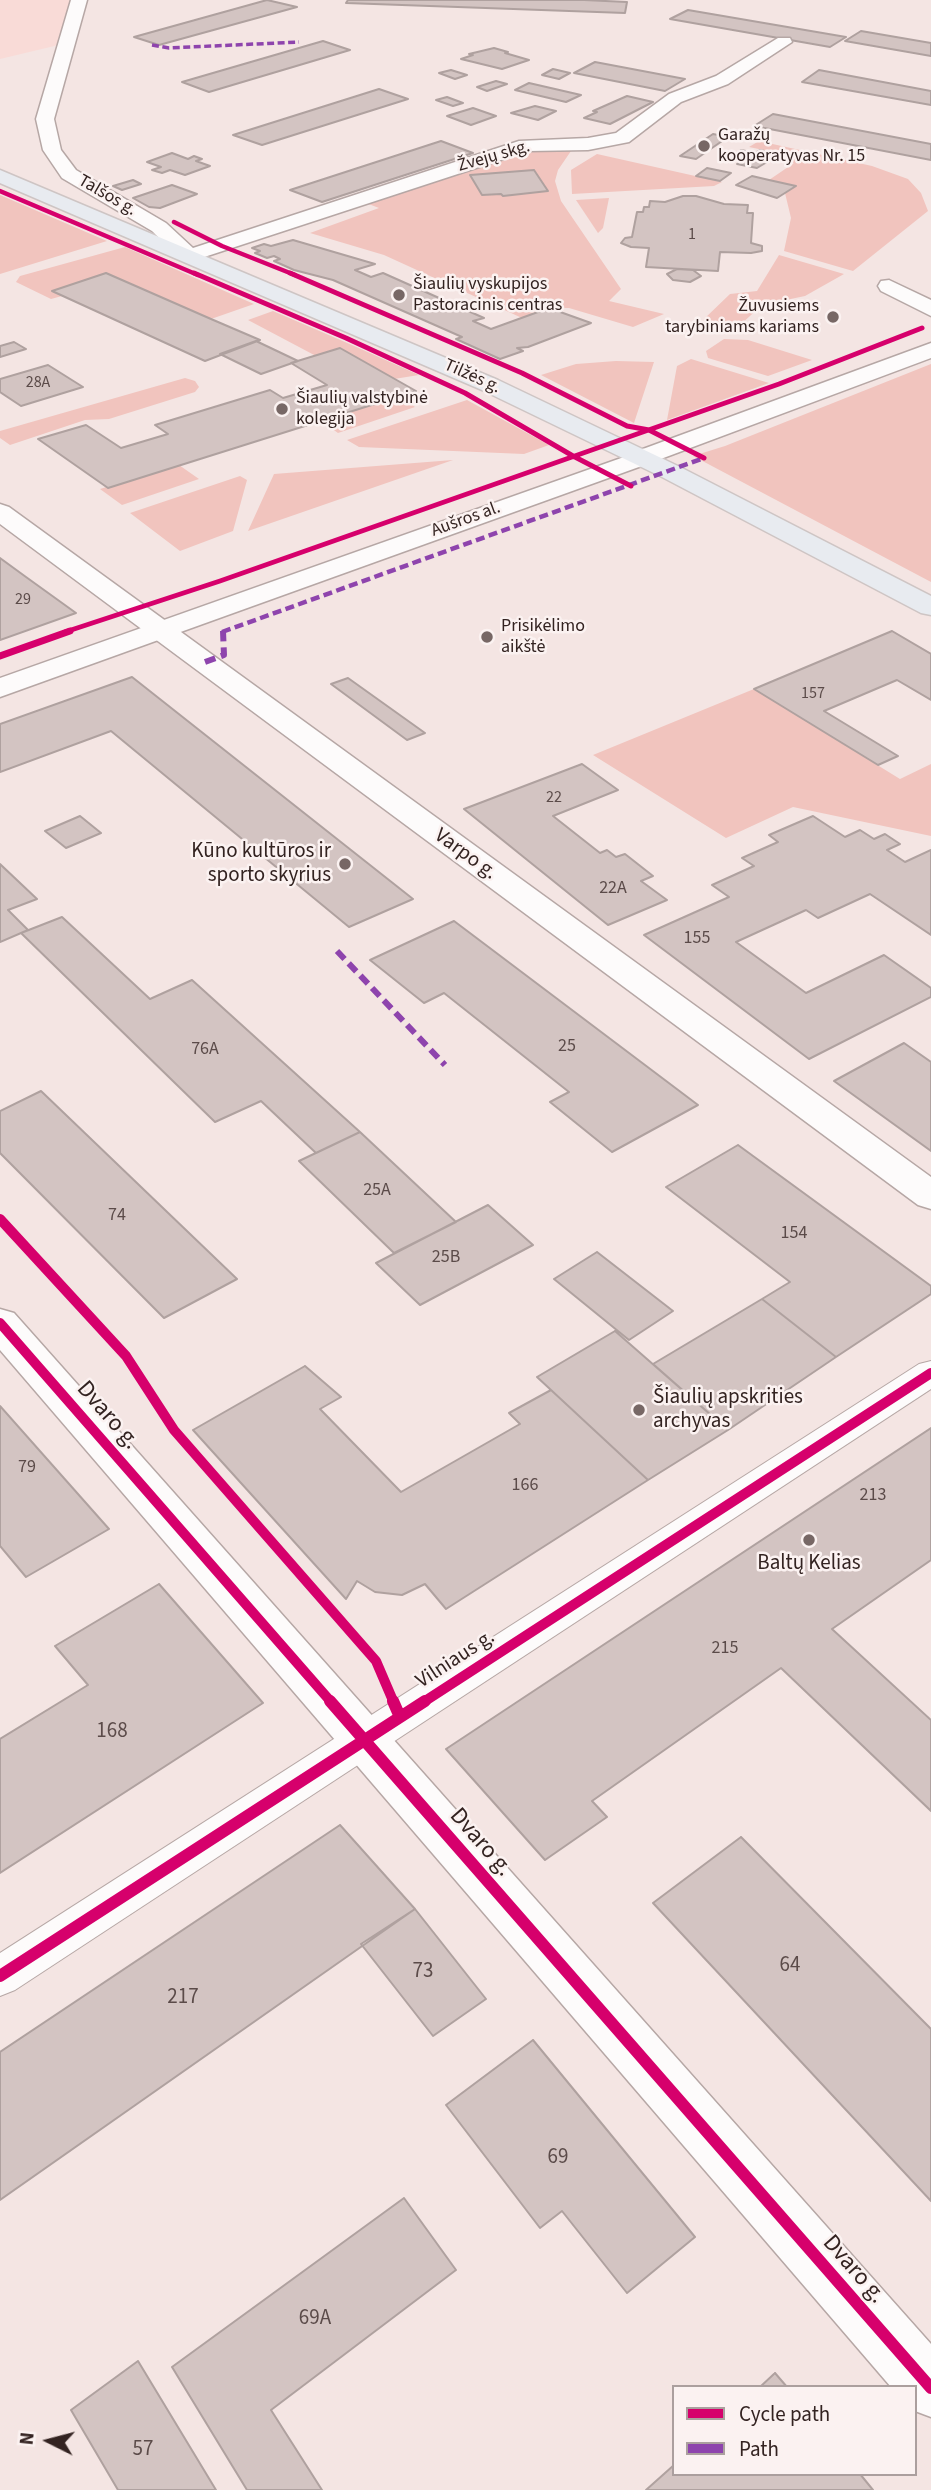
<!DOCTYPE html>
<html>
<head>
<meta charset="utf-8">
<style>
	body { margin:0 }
	#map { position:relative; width:931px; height:2490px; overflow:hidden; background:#f4e5e3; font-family:"Source Sans 3",sans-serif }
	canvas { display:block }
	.legend { position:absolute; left:672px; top:2385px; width:245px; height:91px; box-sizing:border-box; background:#fbf2f1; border:2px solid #ab9f9e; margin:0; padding:9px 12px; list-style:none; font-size:21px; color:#332321 }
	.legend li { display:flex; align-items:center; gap:14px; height:35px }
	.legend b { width:35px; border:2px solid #ab9f9e }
	.north { position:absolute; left:14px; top:2406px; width:70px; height:70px; -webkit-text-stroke:5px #fbf2f1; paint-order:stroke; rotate:276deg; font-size:19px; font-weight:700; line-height:28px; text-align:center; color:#332321 }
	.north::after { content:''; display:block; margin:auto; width:24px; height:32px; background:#332321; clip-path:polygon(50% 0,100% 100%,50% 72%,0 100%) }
</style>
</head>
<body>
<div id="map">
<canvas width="931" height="2490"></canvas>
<ul class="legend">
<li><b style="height:9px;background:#d6006c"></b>Cycle path</li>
<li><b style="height:9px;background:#8e44ad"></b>Path</li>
</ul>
<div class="north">N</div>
</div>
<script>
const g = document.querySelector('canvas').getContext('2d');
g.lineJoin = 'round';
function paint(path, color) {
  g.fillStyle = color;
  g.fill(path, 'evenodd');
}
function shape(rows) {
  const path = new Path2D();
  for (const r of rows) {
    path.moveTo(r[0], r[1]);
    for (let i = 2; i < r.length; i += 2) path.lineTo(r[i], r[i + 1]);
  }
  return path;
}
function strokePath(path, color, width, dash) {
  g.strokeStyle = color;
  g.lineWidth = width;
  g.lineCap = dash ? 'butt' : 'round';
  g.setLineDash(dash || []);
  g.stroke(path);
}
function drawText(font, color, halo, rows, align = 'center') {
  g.font = font + ' "Source Sans 3",sans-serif';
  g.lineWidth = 5;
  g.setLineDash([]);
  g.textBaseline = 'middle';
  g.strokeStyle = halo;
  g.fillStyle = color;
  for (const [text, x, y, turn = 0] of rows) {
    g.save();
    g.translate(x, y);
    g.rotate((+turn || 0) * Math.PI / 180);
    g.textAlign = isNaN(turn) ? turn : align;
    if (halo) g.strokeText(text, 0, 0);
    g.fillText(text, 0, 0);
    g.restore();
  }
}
const built = shape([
	[0,0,79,0,67,43,0,59]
]);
const green = shape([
	[759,141,872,166,908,179,921,193,928,211,853,271,784,251,791,218,785,193,795,186,769,180,794,163,779,160,778,153,749,147],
	[532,149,571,151,558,170,555,181,561,201,621,289,609,301,664,314,633,327,569,308,549,308,522,318,384,255,310,233,379,208,366,203],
	[534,170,547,191,503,196,501,194],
	[597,154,722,182,714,186,572,194,571,170],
	[0,194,0,195,107,241,0,274],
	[609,198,603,228,598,233,576,200],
	[125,247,254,304,211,319,106,273,53,291,62,296,51,299,16,282,20,276],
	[779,255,844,274,805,296,762,305,739,326,725,328,704,319,730,294,757,291],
	[273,311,352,345,419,375,394,379,316,356,248,320],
	[724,339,748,340,812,360,768,376,708,358,706,351],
	[691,359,769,383,667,420,677,366],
	[616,361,654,362,634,423,541,375,576,364],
	[931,364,931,582,693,456,725,446],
	[185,378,195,381,199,387,195,392,109,419,85,420,10,445,0,438,0,431],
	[399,396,415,407,338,433,321,421],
	[467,400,549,445,524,454,359,447,347,440],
	[453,460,248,531,274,474],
	[179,465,199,479,122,505,100,489],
	[240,476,247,480,233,531,180,551,130,513],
	[754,689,900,779,931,764,931,836,793,807,726,838,593,755]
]);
const building = shape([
	[267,0,297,7,159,45,134,37,267,0],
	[348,0,584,0,627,2,625,13,346,3,348,0],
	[688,10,846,37,830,47,670,19,688,10],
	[861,31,931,43,931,56,845,41,861,31],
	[323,41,350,50,209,92,182,82,323,41],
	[494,48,508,52,505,53,529,60,502,69,461,59,473,55,469,54,494,48],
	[595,62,685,79,665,91,574,73,595,62],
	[553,69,570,73,559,79,542,75,553,69],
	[451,70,467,75,455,79,439,73,451,70],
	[819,70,931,91,931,105,802,82,819,70],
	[496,81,507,84,487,91,477,87,496,81],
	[529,83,581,95,566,102,515,90,529,83],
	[379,89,408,99,262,145,233,135,379,89],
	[627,96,653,102,610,124,584,118,597,112,593,111,627,96],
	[447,97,463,103,453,106,436,100,447,97],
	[535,106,556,111,538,120,511,113,535,106],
	[473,108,496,116,471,125,447,116,473,108],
	[773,114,931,144,931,160,754,126,773,114],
	[713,134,728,137,696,159,680,156,713,134],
	[441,141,473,153,322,202,290,190,441,141],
	[741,150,755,153,760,150,784,156,779,160,772,159,757,168,737,164,747,158,733,155,741,150],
	[172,153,188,159,194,156,202,159,196,161,210,166,185,175,170,170,162,173,152,170,161,167,147,162,172,153],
	[707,168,731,173,720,181,696,176,707,168],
	[534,170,548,191,503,196,501,194,482,195,470,175,534,170],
	[752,176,769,180,796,186,777,198,736,185,752,176],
	[133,180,141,184,122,190,113,186,133,180],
	[172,185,197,194,160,208,149,207,133,198,172,185],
	[696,196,724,204,748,205,747,213,753,213,751,243,762,246,762,251,751,253,720,252,718,271,646,267,649,248,631,247,621,243,625,238,632,237,637,212,643,212,644,207,649,207,650,201,665,202,683,196,696,196],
	[293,240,375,264,355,270,371,277,383,273,484,318,473,321,491,329,549,308,591,323,528,347,517,348,523,351,500,359,456,339,462,337,333,280,294,270,274,261,280,259,274,256,267,258,255,253,260,251,252,248,264,244,271,246,293,240],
	[677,269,693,270,701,276,690,282,673,280,667,274,677,269],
	[106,273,211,319,260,340,205,361,52,291,106,273],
	[256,341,298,361,261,374,220,354,256,341],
	[14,342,26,349,0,357,0,346,14,342],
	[340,348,416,391,108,488,38,439,86,425,121,448,168,434,155,425,270,390,283,398,327,385,291,363,340,348],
	[48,365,83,387,21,406,0,392,0,379,48,365],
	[0,558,26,577,76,613,0,640,0,558],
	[892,631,931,654,931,700,897,680,824,711,898,756,878,765,754,689,892,631],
	[132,677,413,899,349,927,111,731,0,772,0,724,132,677],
	[348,678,425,733,407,740,331,684,348,678],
	[582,764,618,790,553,816,600,853,607,850,616,857,625,854,653,876,641,881,667,900,608,925,464,809,582,764],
	[80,816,101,833,66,848,45,831,80,816],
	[813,816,845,837,860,830,874,839,885,834,900,844,887,850,905,862,931,850,931,935,870,894,818,918,806,910,736,942,806,993,884,955,931,988,931,997,809,1059,644,935,729,897,712,885,754,866,742,858,778,842,769,835,813,816],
	[0,864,37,899,8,910,28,930,0,942,0,864],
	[62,917,150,999,192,980,360,1132,316,1153,261,1101,215,1122,21,933,62,917],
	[454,921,698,1105,612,1152,550,1102,569,1092,444,993,424,1003,370,960,454,921],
	[904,1043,931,1062,931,1151,834,1081,904,1043],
	[41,1091,237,1279,164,1318,0,1153,0,1111,41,1091],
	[360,1132,456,1222,394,1253,299,1161,360,1132],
	[738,1145,931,1286,931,1294,836,1357,762,1299,790,1282,666,1187,738,1145],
	[488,1205,533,1245,420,1305,376,1263,488,1205],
	[597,1252,673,1311,629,1340,554,1279,597,1252],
	[762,1299,836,1357,728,1430,653,1364,762,1299],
	[615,1331,728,1430,648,1480,537,1377,615,1331],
	[305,1366,341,1397,320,1409,401,1492,520,1424,509,1413,551,1390,648,1480,446,1609,425,1584,402,1595,375,1592,357,1581,346,1599,193,1430,305,1366],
	[0,1406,109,1529,26,1577,0,1546,0,1406],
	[931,1428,931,1560,832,1629,931,1720,931,1811,781,1668,592,1801,607,1817,545,1860,446,1749,931,1428],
	[159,1584,263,1703,0,1873,0,1739,88,1685,55,1646,159,1584],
	[340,1825,415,1909,0,2200,0,2052,340,1825],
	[741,1837,931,2029,931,2201,653,1903,741,1837],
	[415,1909,486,1999,433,2036,361,1944,415,1909],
	[533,2040,695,2237,627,2293,562,2211,540,2228,446,2105,533,2040],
	[404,2198,456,2270,271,2410,322,2490,247,2490,172,2367,404,2198],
	[138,2361,216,2490,118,2490,71,2410,138,2361],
	[775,2373,787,2387,760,2387,775,2373],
	[674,2465,674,2474,860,2474,873,2490,646,2490,674,2465]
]);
const pedestrian = shape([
	[931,1361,931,1389,15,1990,0,1996,0,1953,919,1364,931,1361]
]);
const minor = shape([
	[71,0,87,0,54,119,61,150,76,170,166,223,193,248,519,141,588,138,616,133,669,94,716,76,778,38,790,38,792,42,728,84,681,102,629,142,588,150,528,151,189,262,182,260,152,231,62,178,43,150,36,119,71,0],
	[889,280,931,300,931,316,881,291,878,286,881,281,889,280],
	[931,343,931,358,650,463,641,465,632,463,629,458,632,453,931,343],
	[0,504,9,507,931,1177,931,1209,918,1205,0,524,0,504],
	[0,1309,14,1313,931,2344,931,2417,915,2411,915,2387,891,2387,0,1350,0,1309]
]);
const secondary = shape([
	[641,451,650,453,653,458,650,463,0,697,0,678,641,451]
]);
const trunk = shape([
	[0,170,498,380,680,467,931,596,931,615,921,613,662,477,482,390,0,183,0,170]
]);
const quietFar2 = shape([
	[152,45,169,48,299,42]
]);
const quietFar1 = shape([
	[222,632,704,458]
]);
const quiet = shape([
	[205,662,224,655,223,631],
	[337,951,445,1065]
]);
const cyclewayFar4 = shape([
	[0,191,198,275],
	[174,222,222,246,295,275]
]);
const cyclewayFar3 = shape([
	[194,273,346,338,465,393,573,456,631,486],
	[290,273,522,373,627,426,649,430,704,458],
	[65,632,220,581,779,384,922,328]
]);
const cyclewayFar2 = shape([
	[0,656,70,631]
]);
const cyclewayFar1 = shape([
	[0,1219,126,1356,174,1430,376,1661,394,1703],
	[0,1323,332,1703],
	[422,1703,931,1373]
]);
const cycleway = shape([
	[330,1701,931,2388],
	[393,1701,400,1717],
	[0,1976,425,1701]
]);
const markers = [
	[704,146,7,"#776765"],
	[399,295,7,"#776765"],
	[833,317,7,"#776765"],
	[282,409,7,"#776765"],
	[487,637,7,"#776765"],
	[345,864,7,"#776765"],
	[639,1410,7,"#776765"],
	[809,1540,7,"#776765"]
];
const farNumbernames = [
	["1",692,235],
	["28A",38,383],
	["29",23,600],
	["157",813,694],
	["22",554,798]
];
const farPoinames = [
	["Garažų",718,136],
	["kooperatyvas Nr. 15",718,157],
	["Šiaulių vyskupijos",413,285],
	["Pastoracinis centras",413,306],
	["Žuvusiems",819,307,"right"],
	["tarybiniams kariams",819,328,"right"],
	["Šiaulių valstybinė",296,399],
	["kolegija",296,420],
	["Prisikėlimo",501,627],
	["aikštė",501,648]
];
const farStreetnames = [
	["Žvejų skg.",494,157,-16],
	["Talšos g.",107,196,30],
	["Tilžės g.",472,377,24],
	["Aušros al.",466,520,-20]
];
const numberNames = [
	["22A",613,889],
	["155",697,939],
	["25",567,1047],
	["76A",205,1050],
	["25A",377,1191],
	["74",117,1216],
	["154",794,1234],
	["25B",446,1258],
	["79",27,1468],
	["166",525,1486],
	["213",873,1496],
	["215",725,1649]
];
const poiNames = [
	["Kūno kultūros ir",331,852],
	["sporto skyrius",331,876],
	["Šiaulių apskrities",653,1398,"left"],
	["archyvas",653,1422,"left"],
	["Baltų Kelias",809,1564,"center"]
];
const streetNames = [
	["Varpo g.",465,855,36],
	["Vilniaus g.",456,1660,-33]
];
const nearNumbernames = [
	["168",112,1732],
	["64",790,1966],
	["73",423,1972],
	["217",183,1998],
	["69",558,2158],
	["69A",315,2319],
	["57",143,2450]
];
const nearStreetnames = [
	["Dvaro g.",107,1416,49],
	["Dvaro g.",480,1843,49],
	["Dvaro g.",853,2270,49]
];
paint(built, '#f9dbd7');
paint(green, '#f1c4be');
paint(building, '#d3c4c2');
strokePath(building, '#afa19f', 2);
strokePath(pedestrian, '#b6a7a5', 2);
strokePath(minor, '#b6a7a5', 3);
strokePath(secondary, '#b6a7a5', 3);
strokePath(trunk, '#cec5c4', 3);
paint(pedestrian, '#fdfbfb');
paint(minor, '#fdfbfb');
paint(secondary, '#fdfbfb');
paint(trunk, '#e8ebf0');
strokePath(quietFar2, '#8e44ad', 3.5, [7, 3.5]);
strokePath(quietFar1, '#8e44ad', 4.5, [9, 4.5]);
strokePath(quiet, '#8e44ad', 6, [11, 6]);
strokePath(cyclewayFar4, '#d6006c', 4.5);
strokePath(cyclewayFar3, '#d6006c', 5);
strokePath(cyclewayFar2, '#d6006c', 7);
strokePath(cyclewayFar1, '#d6006c', 10);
strokePath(cycleway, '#d6006c', 12);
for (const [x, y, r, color] of markers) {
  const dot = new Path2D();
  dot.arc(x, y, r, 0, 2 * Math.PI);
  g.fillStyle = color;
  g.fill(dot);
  strokePath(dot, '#fbf2f1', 2.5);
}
drawText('16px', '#5b4b49', null, farNumbernames);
drawText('18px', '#332321', '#fbf2f1', farPoinames, 'left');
drawText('18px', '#332321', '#fbf2f1', farStreetnames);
drawText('18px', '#5b4b49', null, numberNames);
drawText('21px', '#332321', '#fbf2f1', poiNames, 'right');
drawText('21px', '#332321', '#fbf2f1', streetNames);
drawText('21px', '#5b4b49', null, nearNumbernames);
drawText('24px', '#332321', '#fbf2f1', nearStreetnames);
</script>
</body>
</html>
